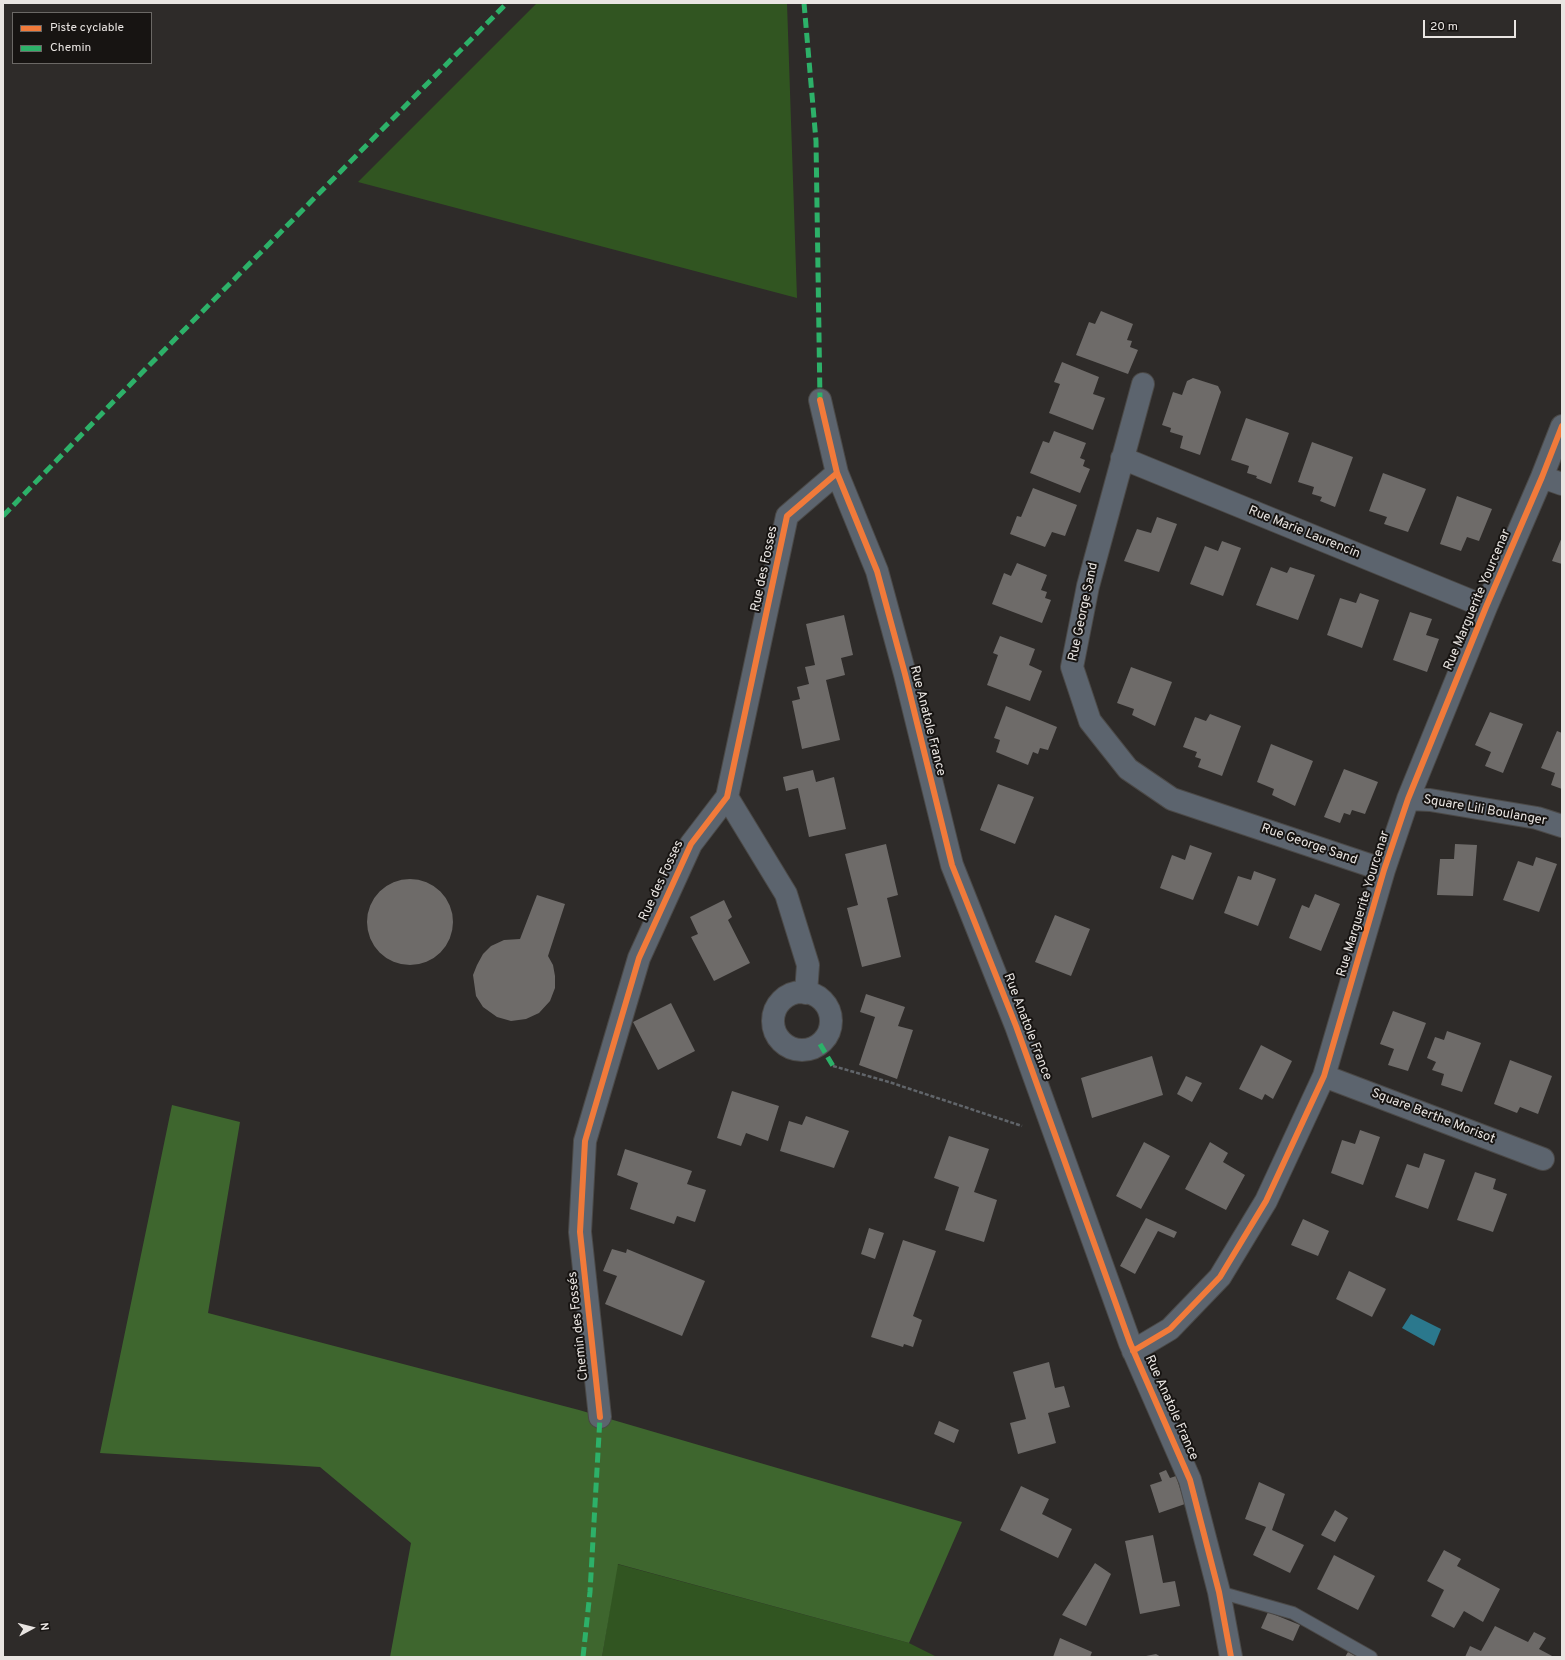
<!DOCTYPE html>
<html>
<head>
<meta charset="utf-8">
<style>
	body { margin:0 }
	#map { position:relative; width:1565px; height:1660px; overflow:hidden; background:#2e2b29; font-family:Overpass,sans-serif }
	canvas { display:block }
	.frame { position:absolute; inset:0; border:4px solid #e9e5e2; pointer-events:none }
	.legend { position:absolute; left:12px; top:12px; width:140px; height:52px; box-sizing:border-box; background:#171412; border:1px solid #6b6865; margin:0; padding:5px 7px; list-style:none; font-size:12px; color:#e9e5e2 }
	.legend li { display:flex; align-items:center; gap:8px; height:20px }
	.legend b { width:20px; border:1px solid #6b6865 }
	.north { position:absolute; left:12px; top:1608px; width:40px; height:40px; -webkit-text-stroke:3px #171412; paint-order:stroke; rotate:83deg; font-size:11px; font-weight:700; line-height:16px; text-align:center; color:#e9e5e2 }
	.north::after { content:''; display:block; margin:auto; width:14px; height:18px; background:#e9e5e2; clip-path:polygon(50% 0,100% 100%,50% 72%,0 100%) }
	.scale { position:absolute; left:1423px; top:20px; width:93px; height:18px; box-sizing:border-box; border:2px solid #e9e5e2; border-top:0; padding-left:5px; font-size:12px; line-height:14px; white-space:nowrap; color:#e9e5e2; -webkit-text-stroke:3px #171412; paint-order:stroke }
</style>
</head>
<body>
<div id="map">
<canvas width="1565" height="1660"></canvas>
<div class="frame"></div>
<ul class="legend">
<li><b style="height:5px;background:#f17a3a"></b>Piste cyclable</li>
<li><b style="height:5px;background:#2db169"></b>Chemin</li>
</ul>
<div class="north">N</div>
<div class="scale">20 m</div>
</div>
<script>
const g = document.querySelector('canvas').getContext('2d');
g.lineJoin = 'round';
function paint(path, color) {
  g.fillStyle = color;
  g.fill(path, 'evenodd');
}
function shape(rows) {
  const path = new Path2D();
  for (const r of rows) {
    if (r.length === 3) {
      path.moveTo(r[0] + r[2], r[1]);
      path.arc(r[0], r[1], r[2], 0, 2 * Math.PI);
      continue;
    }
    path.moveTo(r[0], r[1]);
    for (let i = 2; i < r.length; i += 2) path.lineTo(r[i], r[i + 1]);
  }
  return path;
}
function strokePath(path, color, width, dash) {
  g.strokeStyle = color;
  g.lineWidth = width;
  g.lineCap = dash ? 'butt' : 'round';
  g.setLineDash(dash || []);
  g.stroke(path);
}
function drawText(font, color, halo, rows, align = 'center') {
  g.font = font + ' Overpass,sans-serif';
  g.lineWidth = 4;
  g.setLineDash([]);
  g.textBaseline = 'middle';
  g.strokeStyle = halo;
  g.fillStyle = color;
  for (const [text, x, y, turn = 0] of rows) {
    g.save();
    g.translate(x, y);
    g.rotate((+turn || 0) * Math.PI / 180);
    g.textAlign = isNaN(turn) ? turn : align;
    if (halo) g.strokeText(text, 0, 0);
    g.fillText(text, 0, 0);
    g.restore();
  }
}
const green = shape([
	[537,3,787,3,797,298,358,182],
	[617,1564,909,1643,937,1657,602,1657]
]);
const forest = shape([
	[172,1105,240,1122,208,1313,579,1410,962,1522,909,1643,618,1564,602,1657,390,1657,411,1543,320,1467,100,1453]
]);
const water = shape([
	[1411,1314,1441,1329,1434,1346,1402,1328]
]);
const building = shape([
	[1101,311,1133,324,1127,340,1132,341,1130,347,1138,350,1128,374,1076,355,1089,322,1095,324],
	[1062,362,1099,377,1093,394,1105,398,1093,430,1049,413,1060,384,1054,382],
	[1193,378,1218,386,1221,392,1200,455,1180,448,1183,436,1170,432,1171,428,1162,425,1173,392,1182,395,1187,381],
	[1246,418,1289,433,1271,484,1256,478,1257,476,1247,473,1249,466,1231,460],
	[1054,431,1086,443,1080,458,1085,460,1083,466,1090,469,1080,493,1030,473,1043,441,1049,443],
	[1312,442,1353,457,1335,507,1320,501,1322,497,1312,494,1314,487,1298,482],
	[1383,473,1426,489,1408,532,1384,524,1387,517,1369,511],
	[1033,488,1077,505,1065,536,1052,532,1045,547,1010,534,1017,516,1021,517],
	[1457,496,1492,509,1479,541,1467,537,1461,551,1440,544],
	[1157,517,1177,524,1159,572,1124,561,1137,529,1151,533],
	[1562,537,1562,564,1552,561],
	[1222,541,1241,548,1223,596,1190,584,1205,546,1218,551],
	[1017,563,1047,575,1041,590,1047,592,1045,598,1051,600,1042,623,992,604,1004,573,1011,576],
	[1271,567,1287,573,1290,567,1315,575,1298,620,1256,605],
	[1360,593,1379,600,1362,648,1327,635,1340,598,1356,603],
	[1410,612,1432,619,1426,635,1439,639,1427,672,1393,660],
	[844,615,853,655,841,658,845,675,826,680,840,740,802,749,792,701,800,699,797,687,809,684,805,667,815,665,806,624],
	[1000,636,1035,649,1029,665,1042,671,1030,701,987,685,998,655,993,653],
	[1131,667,1172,682,1155,726,1132,715,1134,709,1117,703],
	[1006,706,1057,727,1048,750,1040,748,1038,754,1033,752,1028,765,996,752,1000,740,994,738],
	[1490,712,1523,724,1503,773,1485,766,1491,752,1475,745],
	[1210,714,1241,726,1222,776,1198,767,1201,759,1195,757,1197,752,1183,747,1195,717,1206,721],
	[1557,731,1562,733,1562,789,1551,785,1555,773,1541,768],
	[1271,744,1313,761,1295,806,1272,795,1274,789,1257,782],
	[1344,769,1378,782,1365,814,1352,810,1350,815,1344,813,1340,823,1324,817],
	[813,770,816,782,834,777,846,829,809,837,798,788,786,791,783,777],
	[998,784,1034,797,1015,844,980,830],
	[886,844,898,895,887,898,901,957,862,967,847,908,858,905,845,854],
	[1455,844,1477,845,1473,896,1437,895,1440,859,1454,859],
	[1190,845,1212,853,1193,900,1160,888,1172,855,1185,860],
	[1536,857,1557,864,1539,912,1503,900,1518,861,1533,866],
	[1254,871,1276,879,1258,926,1224,913,1238,876,1251,880],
	[410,922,43],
	[1315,894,1340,904,1321,951,1289,938,1302,905,1309,908],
	[537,895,565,904,548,956,553,965,555,976,555,988,550,1001,539,1013,526,1019,511,1021,497,1017,483,1007,476,996,473,975,477,965,483,954,491,946,504,940,520,939],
	[724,900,732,917,728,920,750,963,714,981,691,937,698,934,690,917],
	[1055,915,1090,929,1071,976,1035,962],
	[866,994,905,1007,898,1026,913,1030,897,1079,859,1065,875,1017,860,1012],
	[671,1003,695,1051,658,1070,633,1022],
	[1393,1011,1426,1023,1408,1071,1388,1065,1394,1049,1380,1044],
	[1447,1031,1481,1043,1462,1092,1441,1085,1444,1074,1432,1070,1436,1062,1427,1058,1435,1037,1444,1040],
	[1261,1045,1292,1061,1273,1099,1265,1094,1262,1100,1239,1089],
	[1152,1056,1163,1095,1092,1118,1081,1078],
	[1510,1060,1552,1076,1538,1114,1520,1107,1517,1113,1494,1104],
	[1186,1076,1202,1083,1192,1102,1177,1094],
	[732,1091,779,1106,768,1141,746,1133,741,1146,717,1138],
	[806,1116,849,1131,834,1168,780,1151,789,1121,802,1125],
	[1360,1130,1380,1137,1363,1185,1331,1173,1342,1140,1355,1144],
	[949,1136,989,1149,974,1192,997,1200,984,1242,945,1230,959,1187,934,1178],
	[1144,1142,1170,1156,1141,1209,1116,1196],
	[1210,1142,1228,1153,1223,1162,1245,1175,1226,1210,1185,1189],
	[625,1149,692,1171,687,1184,706,1190,695,1222,677,1216,674,1224,630,1209,638,1183,617,1175],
	[1424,1153,1445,1160,1428,1209,1395,1197,1407,1164,1419,1168],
	[1475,1172,1496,1179,1493,1189,1507,1194,1493,1232,1457,1220],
	[1146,1218,1177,1232,1174,1238,1158,1231,1135,1274,1120,1266],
	[1303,1219,1329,1231,1318,1256,1291,1245],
	[869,1228,884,1233,875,1259,861,1254],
	[903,1240,936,1251,913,1316,922,1320,913,1347,904,1344,903,1347,871,1337],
	[612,1249,626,1253,627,1249,705,1281,682,1336,605,1304,617,1276,603,1271],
	[1349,1271,1386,1289,1372,1317,1336,1299],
	[1049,1362,1055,1388,1064,1386,1070,1407,1048,1413,1056,1443,1018,1454,1010,1423,1026,1419,1013,1372],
	[939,1421,959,1430,954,1443,934,1434],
	[1166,1470,1170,1478,1176,1476,1185,1504,1159,1513,1150,1485,1162,1481,1159,1473],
	[1259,1482,1285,1494,1272,1530,1304,1545,1290,1573,1253,1555,1266,1527,1245,1519],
	[1021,1486,1049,1499,1042,1514,1072,1529,1058,1558,1000,1530],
	[1335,1510,1348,1518,1335,1542,1321,1535],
	[1153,1535,1163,1583,1175,1581,1180,1606,1140,1614,1125,1541],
	[1444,1550,1461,1559,1457,1566,1500,1589,1483,1622,1464,1611,1454,1628,1431,1616,1444,1590,1427,1581],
	[1334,1555,1375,1576,1358,1610,1317,1589],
	[1095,1563,1111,1574,1086,1626,1062,1615],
	[1268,1612,1300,1625,1293,1641,1261,1628],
	[1495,1626,1528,1642,1534,1632,1546,1638,1539,1649,1554,1657,1465,1657,1470,1646,1481,1651],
	[1060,1638,1092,1652,1090,1657,1053,1657],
	[1348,1652,1357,1657,1345,1657],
	[1156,1654,1161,1657,1146,1657,1146,1656]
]);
const path = shape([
	[833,1066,889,1082,1022,1126]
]);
const service = shape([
	[1219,1592,1293,1613,1371,1657]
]);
const minor = shape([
	[1143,384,1088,586,1072,667,1090,721,1128,769,1172,799,1384,870],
	[820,400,837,473,877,571,905,674,952,865,1016,1026,1130,1343,1190,1480,1219,1592,1231,1657],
	[1122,458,1486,607],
	[1542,477,1562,484],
	[727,797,786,894,808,965,806,993],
	[1408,799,1430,800,1537,818,1562,826],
	[802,1021,29],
	[1324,1076,1543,1159],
	[1133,1351,1170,1329,1220,1277,1266,1201,1324,1076,1384,870,1408,799,1486,607,1542,477,1562,426],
	[600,1417,580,1232,585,1141,639,958,691,844,727,797,787,516,837,473]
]);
const quiet = shape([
	[804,3,816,141,820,400],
	[3,516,114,401,507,3],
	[820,1044,833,1066],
	[583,1657,590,1592,600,1417]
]);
const cycleway = shape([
	[820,400,837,473,877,571,905,674,952,865,1016,1026,1130,1343,1190,1480,1219,1592,1231,1657],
	[1133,1351,1170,1329,1220,1277,1266,1201,1324,1076,1384,870,1408,799,1486,607,1542,477,1562,426],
	[600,1417,580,1232,585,1141,639,958,691,844,727,797,787,516,837,473]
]);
const streetNames = [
	["Rue Marie Laurencin",1304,533,22],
	["Rue des Fosses",765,569,-78],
	["Rue Marguerite Yourcenar",1478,600,-67],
	["Rue George Sand",1084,612,-78],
	["Rue Anatole France",927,721,76],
	["Square Lili Boulanger",1485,811,10],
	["Rue George Sand",1309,845,19],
	["Rue des Fosses",662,881,-65],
	["Rue Marguerite Yourcenar",1364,904,-73],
	["Rue Anatole France",1027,1027,69],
	["Square Berthe Morisot",1433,1117,21],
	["Chemin des Fossés",579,1326,-96],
	["Rue Anatole France",1171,1408,66]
];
paint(green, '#315521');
paint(forest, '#3e662e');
paint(water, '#2b788d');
paint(building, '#6e6b69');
strokePath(service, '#4b4947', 14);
strokePath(minor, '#4b4947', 24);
strokePath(path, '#61656a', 2.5, [4, 2]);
strokePath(service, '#5c646e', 12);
strokePath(minor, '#5c646e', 22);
strokePath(quiet, '#2db169', 5, [10, 5]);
strokePath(cycleway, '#f17a3a', 6);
drawText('13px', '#e9e5e2', '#171412', streetNames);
</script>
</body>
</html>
